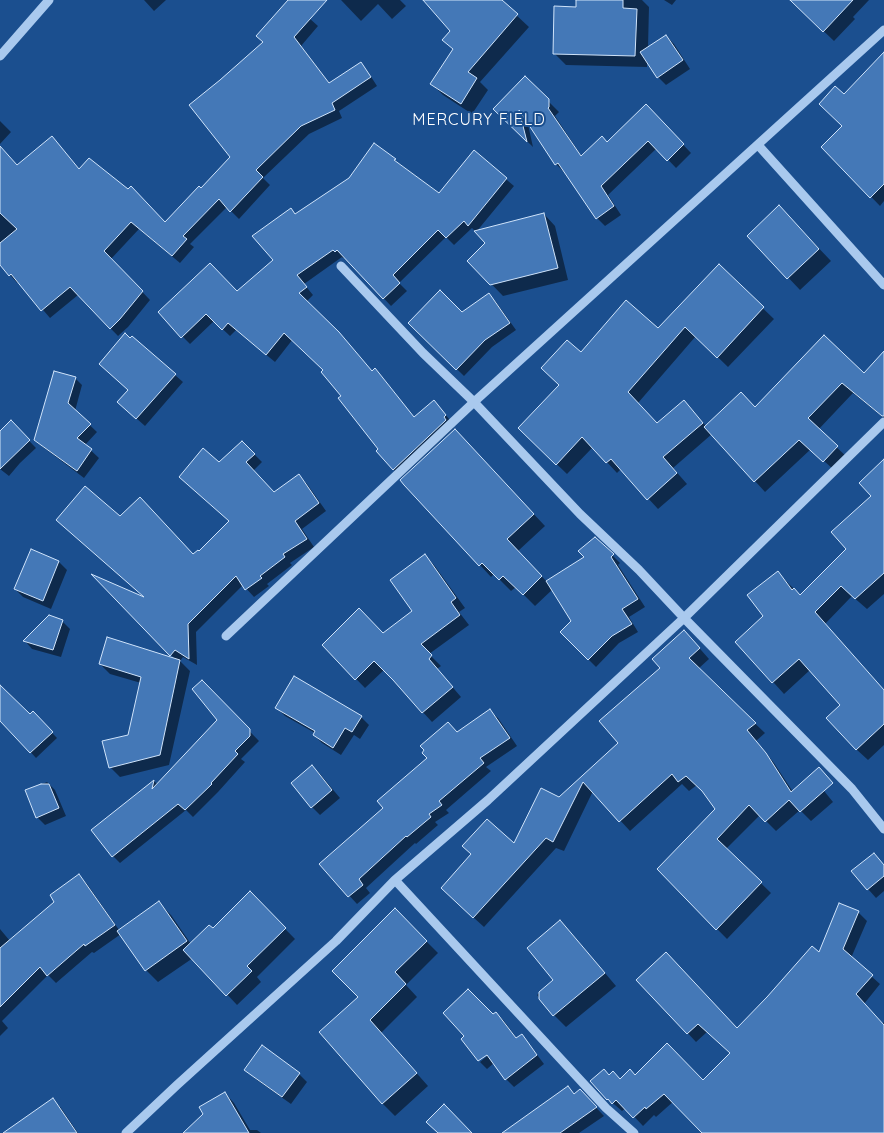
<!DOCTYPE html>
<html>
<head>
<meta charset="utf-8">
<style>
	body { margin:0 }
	canvas { display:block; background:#1b4f8f }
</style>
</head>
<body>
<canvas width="884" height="1133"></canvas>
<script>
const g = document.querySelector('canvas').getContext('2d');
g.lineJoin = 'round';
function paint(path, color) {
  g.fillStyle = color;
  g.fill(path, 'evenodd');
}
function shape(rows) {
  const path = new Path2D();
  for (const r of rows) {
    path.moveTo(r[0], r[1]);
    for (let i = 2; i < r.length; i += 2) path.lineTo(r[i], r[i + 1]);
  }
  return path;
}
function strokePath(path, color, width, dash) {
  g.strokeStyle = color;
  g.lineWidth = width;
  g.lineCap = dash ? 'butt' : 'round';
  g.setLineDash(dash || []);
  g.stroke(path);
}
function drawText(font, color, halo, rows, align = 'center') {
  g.font = font + ' Quicksand,sans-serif';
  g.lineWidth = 4;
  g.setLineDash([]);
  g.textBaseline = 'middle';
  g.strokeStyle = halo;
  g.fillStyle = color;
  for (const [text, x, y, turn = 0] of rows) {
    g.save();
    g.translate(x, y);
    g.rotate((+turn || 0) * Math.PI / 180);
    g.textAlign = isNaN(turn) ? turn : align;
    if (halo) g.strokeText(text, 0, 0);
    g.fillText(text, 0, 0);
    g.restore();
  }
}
const shadow = shape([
	[144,0,166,0,154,11],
	[289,0,318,26,301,46,330,84,360,64,368,72,377,86,339,111,342,118,309,134,263,178,270,185,239,219,227,207,190,244,194,247,180,263,139,229,111,259,150,300,128,327,118,336,78,295,50,318,19,282,17,283,0,263,0,147,18,166,52,137,80,170,165,223,202,190,231,158,264,42],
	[341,0,400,0,406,6,392,19,378,4,361,21],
	[425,0,500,0,529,27,480,82,488,90,472,114,443,95,432,84,454,50,452,31],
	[577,0,642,0,649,7,648,48,666,36,674,44,690,69,666,85,658,77,647,61,647,67,566,65,554,53,577,9],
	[664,0,676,0,672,5],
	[791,0,869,0,853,17,855,19,834,41],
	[884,55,884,201,880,206,823,147,844,127,844,95],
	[525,78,559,112,555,116,582,157,607,143,654,114,691,153,676,168,657,148,608,195,621,215,605,226,597,218,565,172,564,172,556,164,527,120,533,147,494,109],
	[0,121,11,132,0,144],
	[374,145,440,194,474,152,514,186,477,231,544,214,555,226,568,280,503,296,469,261,487,243,472,228,454,245,446,237,399,283,407,291,391,306,345,257,343,258,342,257,304,284,313,295,306,302,372,372,375,370,383,378,414,418,441,409,453,424,450,426,453,428,401,477,393,469,325,370,293,339,275,362,236,330,230,336,214,321,190,344,159,313,237,292,274,260,291,210,296,215,350,179],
	[791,219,831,261,800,290,749,236],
	[719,266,774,319,728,367,696,336,638,403,657,425,684,402,706,426,756,409,864,375,884,353,884,418,853,393,818,430,847,457,835,471,811,449,765,492,712,434,673,468,687,484,658,509,621,469,617,473,593,447,567,474,519,428,560,385,581,354,658,330],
	[489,295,496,302,516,330,492,347,464,376,410,323,462,314],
	[175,375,183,382,145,426,127,410],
	[75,378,82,385,75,411,97,432,85,445,99,458,84,478,43,447,35,440],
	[11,422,36,448,20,463,9,476,0,469,0,432],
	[242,442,262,462,253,471,274,493,299,476,307,484,326,511,302,529,314,547,290,563,292,565,267,584,269,586,254,597,243,585,196,632,197,665,183,657,180,661,190,671,169,765,120,777,110,767,129,736,141,683,110,674,100,664,175,659,96,578,147,599,57,520,120,518,193,556,199,553,230,521,219,464],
	[466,442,545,526,518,551,547,582,586,557,595,538,620,563,618,565,645,607,629,617,638,632,619,643,596,667,561,632,572,621,553,589,535,606,516,587,511,591,494,574,491,577,480,565],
	[884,461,884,594,867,609,852,596,825,624,884,690,884,745,868,760,856,749,842,705,810,670,784,694,737,642,765,617,778,573,801,596,848,549,872,496],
	[31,550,59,562,67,570,51,609,23,597,15,589],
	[425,556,434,565,465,608,459,612,469,625,429,654,441,666,437,669,461,697,432,722,384,670,365,688,323,645,383,635,414,611],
	[62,621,70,629,61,657,32,649,25,641],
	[694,642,709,659,698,669,765,733,756,741,774,763,793,792,820,786,833,802,811,821,800,810,776,831,760,815,726,849,771,893,727,939,658,869,717,809,697,785,689,791,682,784,630,831,593,791,564,851,556,848,484,927,452,898,514,846,559,799,620,744],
	[202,682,259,741,241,759,245,762,218,792,193,817,186,810,120,863,113,856,93,830,154,781,158,785,218,720],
	[0,687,30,716,33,713,57,738,36,758,0,719],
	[277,708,361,717,369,725,360,739,354,735,341,755,322,743,314,735,315,733,285,716],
	[490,711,498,718,517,746,486,767,491,771,446,810,449,813,435,822,438,825,416,844,415,843,366,888,370,893,357,904,320,864,384,808,428,758,458,733],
	[312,766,320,774,340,798,320,815,312,807],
	[47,782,55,790,66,816,45,825,37,817,26,791],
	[884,865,884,891,876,898,853,872],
	[79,876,87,884,119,930,159,903,171,915,191,944,213,930,250,893,295,939,257,977,261,982,237,1005,193,958,158,982,146,970,121,934,94,953,92,952,56,983,48,975,2,1021,8,1028,0,1036,0,929,10,941,56,902],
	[395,910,438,953,406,985,417,997,381,1033,428,1086,395,1116,383,1104,320,1032,359,997],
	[858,912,867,921,851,958,880,984,864,1004,882,1024,884,1022,884,1133,704,1133,674,1101,656,1117,654,1115,643,1126,626,1108,622,1111,608,1099,609,1076,620,1080,635,1076,703,1082,732,1054,707,1032,696,1042,638,980,737,1030,819,954],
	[560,922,572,934,616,986,566,1027,554,1015,537,995,555,980],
	[496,1013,504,1021,517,1039,521,1036,529,1044,544,1064,514,1087,506,1079,494,1063,487,1069,480,1062,492,1052,493,1016],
	[249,1072,299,1074,307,1082,291,1104,257,1080],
	[568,1087,575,1095,588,1099,604,1116,579,1133,521,1133],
	[225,1093,234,1103,250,1130,257,1130,261,1133,185,1133],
	[53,1100,61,1108,78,1133,20,1133]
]);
const building = shape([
	[288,0,327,0,294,37,329,83,361,62,371,77,332,103,335,110,301,126,256,170,263,177,230,212,219,199,183,236,187,239,172,256,131,222,104,251,143,291,120,319,110,329,70,287,41,311,11,274,9,276,0,265,0,243,17,229,0,213,0,146,17,165,52,136,79,169,89,158,128,189,131,186,165,222,199,186,201,188,230,157,189,105,220,80,263,42,256,36,288,0],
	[423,0,502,0,518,14,468,72,477,78,461,104,430,84,453,49,442,40,450,31,423,0],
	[576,0,623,0,623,8,637,9,635,56,553,54,554,6,576,7,576,0],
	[790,0,853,0,823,32,790,0],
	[666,35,683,60,657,78,640,52,666,35],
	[884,52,884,184,870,198,821,147,842,126,819,104,835,86,844,94,884,52],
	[525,76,549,99,549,107,548,108,581,156,602,136,607,142,646,104,684,144,667,161,648,141,601,186,614,206,596,219,558,163,555,165,519,110,527,142,493,109,525,76],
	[374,143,396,159,394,160,439,193,474,150,507,178,468,226,464,221,446,238,438,230,393,275,400,283,383,299,337,250,335,252,333,250,297,275,307,287,299,293,339,332,372,371,375,368,414,417,434,400,446,415,444,417,446,420,393,470,376,451,378,449,338,398,341,396,321,372,323,370,284,333,266,355,228,323,222,330,206,314,181,338,158,312,210,263,237,291,273,260,252,236,291,208,295,214,349,178,374,143],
	[779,205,819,249,787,279,747,236,779,205],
	[544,213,558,268,490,285,467,261,485,243,474,231,544,213],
	[719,264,764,307,717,358,685,327,628,392,657,423,684,400,703,423,663,457,677,473,647,500,611,459,606,463,582,437,556,465,518,428,559,385,541,368,567,340,581,352,626,300,658,328,719,264],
	[440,290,462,312,489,293,510,323,485,340,456,370,408,323,440,290],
	[125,333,130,338,132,336,176,374,136,419,117,402,128,390,99,364,125,333],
	[824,335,864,373,884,351,884,416,882,416,842,383,808,418,838,446,823,462,799,440,754,482,704,427,741,392,755,407,824,335],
	[54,371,76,377,68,403,91,424,77,438,92,449,77,471,34,440,54,371],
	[11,420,30,440,0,469,0,431,11,420],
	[455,429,534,514,507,539,542,576,523,595,503,576,499,580,482,563,479,566,404,485,400,480,455,429],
	[242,441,255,454,246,462,274,492,299,474,319,503,295,521,307,539,283,554,285,557,260,576,262,578,245,590,236,576,188,624,189,659,175,650,170,656,91,574,144,597,56,520,85,486,120,516,140,497,193,554,198,550,199,551,229,521,179,477,203,448,219,462,242,441],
	[884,459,884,573,855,599,841,586,815,612,884,690,884,724,856,750,826,718,840,705,799,659,772,683,735,642,763,616,747,595,778,571,792,590,794,588,800,595,846,549,831,532,871,496,859,483,884,459],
	[595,537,614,554,611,557,638,599,622,609,632,624,612,636,588,660,560,632,571,621,546,581,584,557,578,551,595,537],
	[31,549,59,561,43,601,14,589,31,549],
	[425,554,456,598,451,602,460,615,421,644,432,655,429,659,453,687,422,713,393,680,374,661,355,680,322,645,359,608,383,633,412,611,390,580,425,554],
	[49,615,63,620,53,650,23,641,49,615],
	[684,630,700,648,689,658,756,723,747,730,766,753,791,792,819,767,833,783,800,812,789,800,765,822,749,805,717,839,762,882,716,930,657,869,715,809,702,791,686,776,678,782,672,774,619,822,583,782,553,842,546,838,473,918,441,888,471,854,462,846,487,819,514,843,541,788,559,797,618,743,599,721,660,668,652,659,684,630],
	[107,637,180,660,160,755,109,768,102,741,128,735,141,677,99,664,107,637],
	[294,676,362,716,352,732,345,728,333,748,313,735,315,731,275,708,294,676],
	[202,680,250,729,250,736,235,751,238,754,211,783,212,784,185,810,178,804,112,857,91,830,154,780,152,789,217,720,192,689,202,680],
	[0,685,30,714,33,711,53,732,30,753,0,721,0,685],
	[490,709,510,738,480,758,484,763,439,801,442,805,429,814,431,817,407,837,406,836,359,879,363,885,348,897,319,864,383,808,377,801,427,758,422,753,424,750,420,746,448,722,457,732,490,709],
	[312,765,332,790,311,808,291,783,312,765],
	[41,784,49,784,59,808,36,818,25,790,41,784],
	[874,853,884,865,884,876,867,890,851,871,874,853],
	[79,874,115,925,85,946,84,944,47,976,40,967,0,1007,0,948,54,902,50,895,79,874],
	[250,891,286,928,247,966,252,971,226,996,183,950,209,925,213,928,250,891],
	[159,901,187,941,145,971,117,931,159,901],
	[839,903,859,911,843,949,873,975,856,994,884,1025,884,1133,702,1133,664,1094,646,1109,645,1107,633,1118,616,1100,612,1104,608,1099,607,1100,590,1081,604,1069,609,1075,613,1071,620,1079,630,1069,635,1075,667,1043,703,1080,730,1053,698,1024,687,1034,636,980,666,952,737,1028,767,997,812,946,819,952,839,903],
	[395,908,427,941,395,972,406,984,370,1020,417,1073,382,1104,319,1032,358,997,332,971,395,908],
	[560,920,605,973,553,1016,539,999,539,992,553,980,527,948,560,920],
	[468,989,493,1014,496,1012,516,1038,522,1034,537,1055,505,1080,487,1055,478,1061,461,1039,464,1036,443,1013,468,989],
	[262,1045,300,1073,282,1097,244,1070,262,1045],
	[568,1086,574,1094,580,1089,597,1107,560,1133,502,1133,568,1086],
	[225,1092,249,1133,183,1133,203,1114,199,1107,225,1092],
	[53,1098,77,1133,3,1133,53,1098],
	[444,1104,472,1133,438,1133,426,1122,444,1104]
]);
const minor = shape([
	[0,56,49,0],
	[758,145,884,285],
	[341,266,423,353,474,402,884,30],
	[226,636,474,402,580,514,639,570,684,618,852,789,884,829],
	[395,880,606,1108,634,1133],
	[126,1133,177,1085,336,941,395,880,488,800,684,618,884,422]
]);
const neighbourhoodNames = [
	["MERCURY FIELD",479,120]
];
paint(shadow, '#0007');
paint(building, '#4478b7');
strokePath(building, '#cfe3fa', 1);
strokePath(minor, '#a9c9ee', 9);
g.letterSpacing = '1px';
drawText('16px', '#fff', '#1b4f8f', neighbourhoodNames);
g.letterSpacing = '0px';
</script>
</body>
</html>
